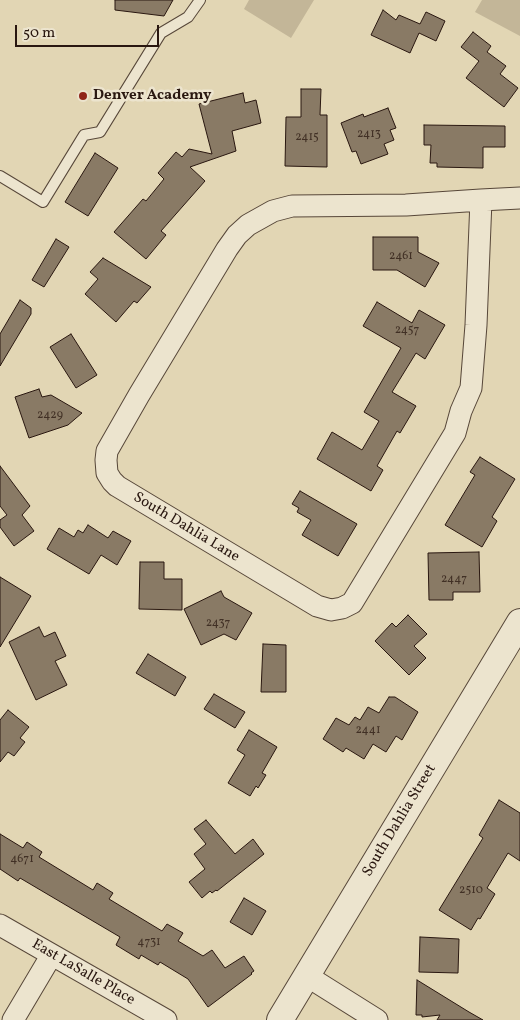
<!DOCTYPE html>
<html>
<head>
<meta charset="utf-8">
<style>
	body { margin:0 }
	#map { position:relative; width:520px; height:1020px; overflow:hidden; background:#e2d6b4; font-family:Vollkorn,serif }
	canvas { display:block }
	.scale { position:absolute; left:15px; top:25px; width:144px; height:22px; box-sizing:border-box; border:2px solid #291710; border-top:0; padding-left:6px; font-size:15px; line-height:18px; white-space:nowrap; color:#291710; -webkit-text-stroke:4px #ece4ce; paint-order:stroke }
</style>
</head>
<body>
<div id="map">
<canvas width="520" height="1020"></canvas>
<div class="scale">50 m</div>
</div>
<script>
const g = document.querySelector('canvas').getContext('2d');
g.lineJoin = 'round';
function paint(path, color) {
  g.fillStyle = color;
  g.fill(path, 'evenodd');
}
function shape(rows) {
  const path = new Path2D();
  for (const r of rows) {
    path.moveTo(r[0], r[1]);
    for (let i = 2; i < r.length; i += 2) path.lineTo(r[i], r[i + 1]);
  }
  return path;
}
function strokePath(path, color, width, dash) {
  g.strokeStyle = color;
  g.lineWidth = width;
  g.lineCap = dash ? 'butt' : 'round';
  g.setLineDash(dash || []);
  g.stroke(path);
}
function drawText(font, color, halo, rows, align = 'center') {
  g.font = font + ' Vollkorn,serif';
  g.lineWidth = 5;
  g.setLineDash([]);
  g.textBaseline = 'middle';
  g.strokeStyle = halo;
  g.fillStyle = color;
  for (const [text, x, y, turn = 0] of rows) {
    g.save();
    g.translate(x, y);
    g.rotate((+turn || 0) * Math.PI / 180);
    g.textAlign = isNaN(turn) ? turn : align;
    if (halo) g.strokeText(text, 0, 0);
    g.fillText(text, 0, 0);
    g.restore();
  }
}
const green = shape([
	[249,0,314,0,291,38,244,9],
	[482,0,520,0,520,36,475,12]
]);
const building = shape([
	[115,0,173,0,164,16,115,10,115,0],
	[383,10,396,20,399,15,420,24,426,12,445,21,436,41,419,33,410,53,371,35,383,10],
	[473,32,491,46,487,52,506,66,500,74,518,88,504,107,466,78,479,61,461,47,473,32],
	[301,89,321,89,320,115,327,115,327,167,285,166,286,117,301,117,301,89],
	[243,93,245,103,256,100,261,123,232,131,236,151,190,167,205,181,161,231,166,235,146,259,114,232,143,199,146,201,164,179,158,173,176,152,182,157,189,149,212,154,199,104,243,93],
	[388,108,396,128,390,130,394,140,384,144,388,154,361,164,356,151,352,152,341,123,363,114,364,117,388,108],
	[424,125,505,126,505,147,483,147,483,168,437,167,437,163,430,163,431,145,424,145,424,125],
	[95,153,118,168,88,216,65,202,95,153],
	[373,237,418,237,418,252,439,263,425,287,397,270,373,270,373,237],
	[56,239,69,247,44,287,32,280,56,239],
	[103,258,151,287,137,303,134,301,116,322,85,294,98,279,90,272,103,258],
	[20,300,31,308,31,314,0,366,0,334,20,300],
	[377,302,412,323,419,310,445,325,425,359,416,353,392,392,416,406,400,433,397,431,377,466,383,470,371,491,317,459,332,432,362,450,379,421,364,412,401,348,363,326,377,302],
	[71,334,97,375,76,388,50,347,71,334],
	[39,389,42,397,51,395,82,413,68,425,29,438,15,397,39,389],
	[480,457,515,479,492,517,497,521,482,547,445,525,475,475,470,472,480,457],
	[0,466,30,506,22,515,34,531,14,546,0,527,0,520,7,515,0,506,0,466],
	[300,491,357,524,338,556,302,535,311,520,297,512,299,508,292,504,300,491],
	[88,525,108,538,113,531,131,541,117,565,101,555,89,574,47,549,59,528,74,537,78,530,83,533,88,525],
	[479,552,480,592,453,592,453,600,429,600,428,553,479,552],
	[140,562,164,562,164,579,182,579,182,610,139,609,140,562],
	[0,577,31,596,0,647,0,577],
	[221,591,224,597,252,613,236,640,224,634,201,645,184,609,221,591],
	[408,615,427,634,414,646,426,658,409,675,375,641,392,623,396,627,408,615],
	[39,627,44,637,55,632,66,656,55,661,67,685,36,700,9,642,39,627],
	[263,644,286,645,286,692,261,692,263,644],
	[148,654,186,677,175,696,136,673,148,654],
	[214,694,245,712,235,728,204,709,214,694],
	[389,697,395,697,418,712,402,740,396,736,386,752,373,744,364,759,346,748,343,752,323,739,336,718,349,725,355,717,360,720,368,707,379,713,389,697],
	[8,710,29,727,20,738,25,742,14,756,8,752,0,762,0,720,8,710],
	[249,730,277,747,262,773,266,775,258,788,256,786,250,796,228,783,245,755,237,750,249,730],
	[499,800,520,813,520,861,508,853,487,888,495,894,480,919,478,918,471,930,439,910,483,838,479,835,499,800],
	[206,820,235,854,253,839,264,854,217,891,216,890,212,893,210,891,202,898,189,882,205,869,194,854,206,844,194,829,206,820],
	[0,834,23,848,27,842,42,852,39,857,93,890,97,883,113,893,109,899,162,931,167,924,183,933,178,941,203,956,212,950,225,968,244,956,254,971,251,973,252,974,208,1007,188,979,160,962,158,965,141,955,139,959,116,945,120,937,20,878,18,881,0,869,0,834],
	[244,898,266,911,252,935,230,922,244,898],
	[420,937,459,939,458,973,419,972,420,937],
	[417,980,469,1012,483,1020,437,1020,440,1015,422,1017,422,1015,416,1015,417,980]
]);
const service = shape([
	[0,176,43,202,84,135,100,132,161,33,188,17,200,0]
]);
const minor = shape([
	[481,200,476,325,471,388,461,411,455,433,352,603,342,608,331,610,317,606,117,486,112,481,107,473,106,460,107,451,139,395,227,249,237,235,248,225,273,211,292,206,406,205,481,200,520,198],
	[0,925,166,1020],
	[307,976,377,1020],
	[13,1020,51,956]
]);
const tertiary = shape([
	[280,1020,520,622]
]);
const markers = [
	[83,96,5,"#8f2418"]
];
const numberNames = [
	["2413",369,135],
	["2415",307,138],
	["2461",401,257],
	["2457",407,331],
	["2429",50,416],
	["2447",454,580],
	["2437",218,624],
	["2441",368,731],
	["4671",22,860],
	["2510",471,891],
	["4731",149,943]
];
const poiNames = [
	["Denver Academy",93,96]
];
const streetNames = [
	["South Dahlia Lane",186,528,31],
	["South Dahlia Street",400,821,-59],
	["East LaSalle Place",83,973,30]
];
paint(green, '#c3b698');
paint(building, '#897a65');
strokePath(building, '#291710', 1);
strokePath(service, '#574739', 12);
strokePath(minor, '#574739', 23);
strokePath(tertiary, '#574739', 28);
strokePath(service, '#ece4ce', 10);
strokePath(minor, '#ece4ce', 21);
strokePath(tertiary, '#ece4ce', 26);
for (const [x, y, r, color] of markers) {
  const dot = new Path2D();
  dot.arc(x, y, r, 0, 2 * Math.PI);
  g.fillStyle = color;
  g.fill(dot);
  strokePath(dot, '#ece4ce', 2);
}
drawText('12px', '#413025', null, numberNames);
drawText('bold 15px', '#291710', '#ece4ce', poiNames, 'left');
drawText('15px', '#291710', '#ece4ce', streetNames);
</script>
</body>
</html>
